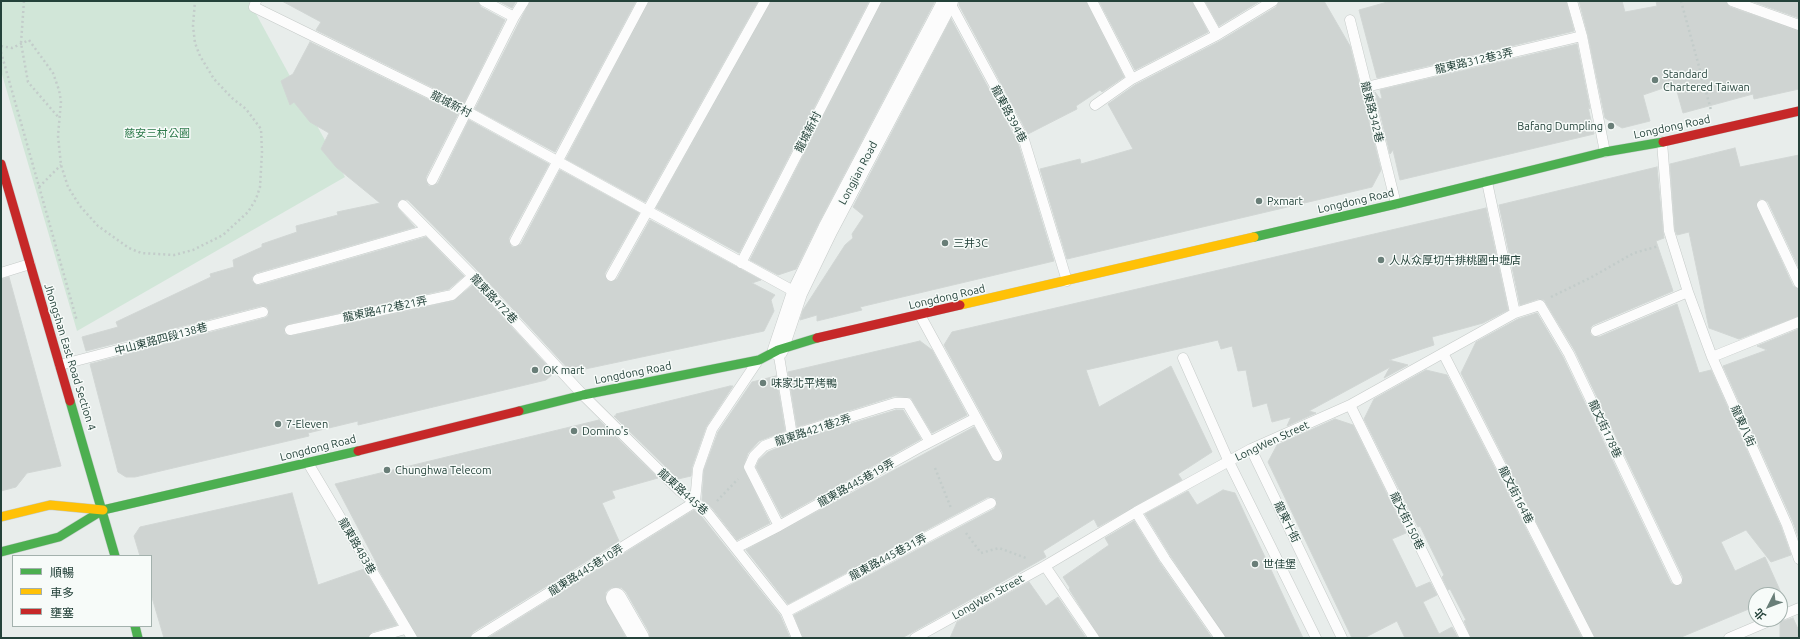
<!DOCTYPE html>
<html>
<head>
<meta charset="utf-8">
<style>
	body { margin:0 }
	#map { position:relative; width:1800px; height:639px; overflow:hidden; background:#e8edeb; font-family:Ubuntu,"Noto Sans TC",sans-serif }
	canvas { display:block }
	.frame { position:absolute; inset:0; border:2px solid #24423a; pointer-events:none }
	.legend { position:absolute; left:12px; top:555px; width:140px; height:72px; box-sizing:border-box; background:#f7fbf9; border:1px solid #a3b1ad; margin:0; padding:5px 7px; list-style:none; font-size:12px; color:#24423a }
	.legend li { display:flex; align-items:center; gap:8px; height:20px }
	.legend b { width:20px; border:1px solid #a3b1ad }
	.north { position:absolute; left:1748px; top:587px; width:40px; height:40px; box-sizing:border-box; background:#f7fbf9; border:1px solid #a3b1ad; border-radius:50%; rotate:228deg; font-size:11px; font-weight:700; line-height:16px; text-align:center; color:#24423a }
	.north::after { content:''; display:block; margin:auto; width:14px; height:18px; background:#697e78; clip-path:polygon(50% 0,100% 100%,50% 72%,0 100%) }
</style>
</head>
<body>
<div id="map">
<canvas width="1800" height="639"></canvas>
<div class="frame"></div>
<ul class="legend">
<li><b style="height:5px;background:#4caf50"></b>順暢</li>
<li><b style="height:5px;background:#ffc107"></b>車多</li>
<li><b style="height:5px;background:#c62828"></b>壅塞</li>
</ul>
<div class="north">北</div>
</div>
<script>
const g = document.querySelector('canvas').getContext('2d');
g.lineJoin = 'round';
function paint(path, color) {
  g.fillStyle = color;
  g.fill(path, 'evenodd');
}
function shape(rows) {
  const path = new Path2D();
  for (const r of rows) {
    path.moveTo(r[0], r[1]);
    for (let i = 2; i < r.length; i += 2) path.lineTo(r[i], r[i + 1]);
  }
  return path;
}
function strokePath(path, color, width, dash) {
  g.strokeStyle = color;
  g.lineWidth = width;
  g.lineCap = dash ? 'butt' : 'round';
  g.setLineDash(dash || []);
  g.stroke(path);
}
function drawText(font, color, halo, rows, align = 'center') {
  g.font = font + ' Ubuntu,"Noto Sans TC",sans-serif';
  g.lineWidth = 3;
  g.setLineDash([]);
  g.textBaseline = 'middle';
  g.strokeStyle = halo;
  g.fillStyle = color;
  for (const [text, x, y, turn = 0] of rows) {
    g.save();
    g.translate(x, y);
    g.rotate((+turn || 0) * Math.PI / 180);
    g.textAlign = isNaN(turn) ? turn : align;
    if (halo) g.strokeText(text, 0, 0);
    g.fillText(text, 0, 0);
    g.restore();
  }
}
const green = shape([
	[1,1,249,1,345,177,77,331,1,71]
]);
const building = shape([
	[282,1,478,1,481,7,505,20,464,103,316,30,321,22,282,1],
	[498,1,516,1,512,8,498,1],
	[530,1,636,1,555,152,475,109,530,1],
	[649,1,758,1,645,202,566,159,649,1],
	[771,1,869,1,739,253,656,208,771,1],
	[882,1,935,1,818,224,796,269,778,275,750,260,882,1],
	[959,1,1086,1,1124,77,1102,92,1100,90,1076,106,1077,109,1028,134,959,5,959,1],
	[1099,1,1192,1,1208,32,1135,70,1099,1],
	[1205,1,1260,1,1219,26,1205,1],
	[1279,1,1324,1,1350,46,1381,170,1372,187,1067,259,1040,169,1080,159,1081,164,1133,149,1108,104,1135,85,1220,41,1276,7,1279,1],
	[1391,1,1566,1,1574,31,1377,78,1359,10,1391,1],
	[1579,1,1622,1,1625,12,1657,6,1656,1,1726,1,1730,7,1799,31,1799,89,1754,99,1753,94,1683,113,1675,84,1643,95,1650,121,1622,128,1605,118,1588,35,1579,1],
	[1751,1,1799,1,1799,18,1751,1],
	[951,19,1018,143,1054,261,860,307,862,310,817,321,817,315,800,320,803,310,845,245,853,238,852,234,864,216,853,207,951,19],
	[310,42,458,114,426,177,426,181,429,186,433,186,438,183,469,120,549,164,509,238,509,242,512,247,516,247,521,244,560,170,639,213,605,273,605,276,608,281,611,282,617,279,650,220,761,280,752,283,775,295,771,300,774,311,764,331,571,372,478,271,408,200,402,199,397,203,397,207,415,227,256,273,252,277,252,281,256,285,260,285,426,237,464,276,449,289,289,324,284,328,285,334,291,336,453,301,473,285,554,373,546,380,358,425,358,421,308,433,309,436,135,477,126,477,118,472,90,364,265,318,268,316,269,311,267,307,261,306,86,351,82,337,118,327,116,322,211,277,210,274,234,267,233,260,262,247,262,244,297,232,296,226,338,215,337,212,380,203,336,167,321,149,329,133,310,122,294,102,290,105,281,81,293,74,310,42],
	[1577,44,1590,109,1588,107,1594,134,1400,180,1393,150,1390,154,1375,92,1380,99,1382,98,1380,90,1577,44],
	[1735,148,1740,167,1799,155,1799,268,1768,202,1763,199,1760,199,1756,205,1793,286,1799,289,1799,316,1739,339,1709,328,1689,232,1677,235,1675,230,1670,164,1735,148],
	[1657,167,1663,232,1664,238,1656,241,1673,291,1593,325,1591,327,1590,333,1592,336,1599,337,1677,304,1699,373,1711,370,1781,527,1791,555,1771,562,1746,530,1721,542,1735,571,1765,557,1787,606,1780,609,1780,595,1756,595,1756,606,1679,638,1595,638,1461,373,1476,342,1518,319,1537,313,1563,357,1671,583,1676,586,1682,584,1683,577,1575,351,1544,300,1538,299,1520,305,1499,205,1657,167],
	[1486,208,1508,310,1483,323,1432,337,1434,345,1389,360,1408,365,1384,378,1390,367,1309,411,1316,413,1287,426,1291,417,1272,422,1267,403,1253,407,1246,370,1238,371,1232,346,1221,349,1218,340,1086,370,1099,407,1171,366,1212,452,1178,474,1182,480,1098,527,1094,519,1043,551,1046,557,902,638,803,638,794,615,994,509,997,504,995,498,988,497,788,604,746,550,974,427,992,459,997,462,1002,460,1003,453,944,345,952,332,1486,208],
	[9,277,61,466,27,473,16,487,1,491,1,279,9,277],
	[1799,329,1799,539,1793,522,1723,366,1767,350,1757,346,1799,329],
	[920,341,932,350,967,415,932,433,911,398,895,396,797,427,788,372,920,341],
	[1426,370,1447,375,1582,638,1471,638,1464,621,1466,620,1450,589,1448,590,1442,577,1444,575,1420,526,1418,527,1364,419,1374,399,1426,370],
	[776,376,785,431,759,441,748,453,743,467,770,523,737,540,712,508,702,500,704,470,718,432,752,382,776,376],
	[730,386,733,386,706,427,692,467,691,476,678,479,614,416,616,416,616,414,730,386],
	[896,410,903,410,921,439,782,517,756,467,759,460,768,452,794,441,896,410],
	[1335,419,1353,425,1406,533,1392,539,1416,588,1430,582,1437,595,1423,602,1439,634,1452,627,1458,638,1405,638,1397,621,1364,638,1352,638,1268,462,1277,445,1335,419],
	[599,420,658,478,612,491,615,498,602,503,619,541,473,632,470,638,418,638,376,565,377,564,335,484,599,420],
	[1223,490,1235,493,1303,638,1226,638,1170,555,1145,514,1188,491,1197,505,1223,490],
	[292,493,318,585,364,569,397,625,372,632,368,638,164,638,151,594,151,556,140,556,134,536,140,527,292,493],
	[694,510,702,517,780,615,790,638,650,638,649,632,626,592,622,588,616,587,611,588,606,592,605,598,626,638,488,638,694,510],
	[1134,521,1160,563,1212,638,1100,638,1069,589,1070,588,1063,577,1109,545,1105,538,1134,521],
	[1029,582,1046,606,1058,597,1086,638,950,638,957,622,1029,582],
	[1793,618,1799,631,1799,638,1780,638,1780,622,1793,618]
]);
const path = shape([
	[24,1,21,43,28,82,59,118],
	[1681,1,1711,110],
	[1,46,12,48,29,40,53,73,59,90,61,101,58,136,61,165,68,187,80,206,98,226,129,248,141,253,174,255,193,250,223,235,248,212,256,199,260,187,262,152,261,129,246,109,232,98,214,79,200,56,195,43,193,26,195,1],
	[1,52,77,321],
	[39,187,61,165],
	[1551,297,1590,278,1634,253,1659,246],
	[935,468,951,508],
	[717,501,738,479],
	[966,533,981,553,999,548,1026,558]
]);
const lane = shape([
	[256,1,254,7,466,111,797,293],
	[484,1,514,17],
	[949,1,1024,140,1067,281],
	[1092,1,1132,79],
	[1198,1,1217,35],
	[1572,1,1582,36,1605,152],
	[1732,1,1799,25],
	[1350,20,1396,204],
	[1366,87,1582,36],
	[1095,105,1132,79,1217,35,1273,1],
	[1662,142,1669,231,1688,292,1712,357,1787,525,1799,559],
	[432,180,514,17,524,1],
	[403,205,473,276,583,395,680,491,707,512,786,612,797,638],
	[1762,205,1799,283],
	[515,241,643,1],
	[741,263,876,1],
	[1,273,30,264],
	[611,276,765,1],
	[258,279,427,230],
	[1515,313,1540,305,1569,354,1677,580],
	[920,315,997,456],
	[290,330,452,295,473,276],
	[1596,331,1688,292],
	[778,350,792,435],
	[1443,353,1589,638],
	[1712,357,1799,322],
	[1183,358,1229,462,1316,638],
	[60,365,263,312],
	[1350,405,1465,638],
	[1251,449,1342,638],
	[308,463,412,638],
	[695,502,698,469,712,429,757,362],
	[1136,512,1165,559,1220,638],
	[779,526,749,467,754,456,764,446,792,435,895,403,907,403,930,442],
	[736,548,779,526,922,446,976,418],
	[1045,566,1094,638],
	[786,612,991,503],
	[1780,616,1799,608],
	[374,638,405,629],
	[476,638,695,502],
	[915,638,1045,566,1136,512,1251,449,1350,405,1515,313,1487,182],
	[1729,638,1774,619]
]);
const street = shape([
	[778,350,797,293,828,229,948,1],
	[616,598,639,638]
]);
const fast = shape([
	[1254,237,1396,204,1605,152,1663,142],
	[70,401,115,556],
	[519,411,583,395,759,360,778,350,817,338],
	[1,552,59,537,103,510,358,451],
	[135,626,138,638]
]);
const slow = shape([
	[960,305,1254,237],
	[1,517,50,505,103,510]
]);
const jam = shape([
	[1663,142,1799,111],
	[1,164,70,401],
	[817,338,960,305],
	[358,451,519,411]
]);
const markers = [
	[1655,80,4,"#697e78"],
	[1611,126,4,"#697e78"],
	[1259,201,4,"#697e78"],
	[945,243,4,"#697e78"],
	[1381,260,4,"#697e78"],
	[535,370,4,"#697e78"],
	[763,383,4,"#697e78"],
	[278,424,4,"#697e78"],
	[574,431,4,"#697e78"],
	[387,470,4,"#697e78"],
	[1255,564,4,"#697e78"]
];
const streetNames = [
	["龍東路312巷3弄",1474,61,-13],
	["龍城新村",451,104,27],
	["龍東路342巷",1372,112,76],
	["龍東路394巷",1009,114,62],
	["Longdong Road",1672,127,-12],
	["龍城新村",808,132,-63],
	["Longjian Road",858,173,-62],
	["Longdong Road",1356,201,-13],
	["Longdong Road",947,297,-13],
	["龍東路472巷",494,299,47],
	["龍東路472巷21弄",385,309,-12],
	["中山東路四段138巷",161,339,-15],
	["Jhongshan East Road Section 4",70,357,73],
	["Longdong Road",633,373,-11],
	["龍東八街",1743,426,66],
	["龍文街178巷",1605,429,65],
	["龍東路421巷2弄",813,430,-18],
	["LongWen Street",1272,441,-25],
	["Longdong Road",318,448,-14],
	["龍東路445巷19弄",856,483,-29],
	["龍東路445巷",683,492,42],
	["龍文街164巷",1516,495,63],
	["龍文街150巷",1407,521,64],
	["龍東十街",1287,522,64],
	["龍東路483巷",357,546,60],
	["龍東路445巷31弄",888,557,-28],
	["龍東路445巷10弄",586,570,-32],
	["LongWen Street",988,597,-29]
];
const poiNames = [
	["Standard",1663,74],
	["Chartered Taiwan",1663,87],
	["Bafang Dumpling",1603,126,"right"],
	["Pxmart",1267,201],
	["三井3C",953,243],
	["人从众厚切牛排桃園中壢店",1389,260],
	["OK mart",543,370],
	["味家北平烤鴨",771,383],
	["7-Eleven",286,424],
	["Domino's",582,431],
	["Chunghwa Telecom",395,470],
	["世佳堡",1263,564]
];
const parkNames = [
	["慈安三村公園",157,133]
];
paint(green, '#d1e6d8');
paint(building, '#cfd4d2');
strokePath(building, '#d1d6d4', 1);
strokePath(lane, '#c5cac8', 11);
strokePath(street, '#c5cac8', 21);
strokePath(fast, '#c3cbc8', 10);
strokePath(slow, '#c3cbc8', 10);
strokePath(jam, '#c3cbc8', 10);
strokePath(path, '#c3ccca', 2.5, [2, 3]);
strokePath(lane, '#fcfcfc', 10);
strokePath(street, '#fcfcfc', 20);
strokePath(fast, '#4caf50', 9);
strokePath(slow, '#ffc107', 9);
strokePath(jam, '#c62828', 9);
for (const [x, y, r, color] of markers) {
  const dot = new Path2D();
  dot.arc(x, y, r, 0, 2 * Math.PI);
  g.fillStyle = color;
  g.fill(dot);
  strokePath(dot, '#f7fbf9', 1.5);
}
drawText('11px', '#24423a', '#f7fbf9', streetNames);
drawText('11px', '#24423a', '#f7fbf9', poiNames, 'left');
drawText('11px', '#2d7a4b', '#f7fbf9', parkNames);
</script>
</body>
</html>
